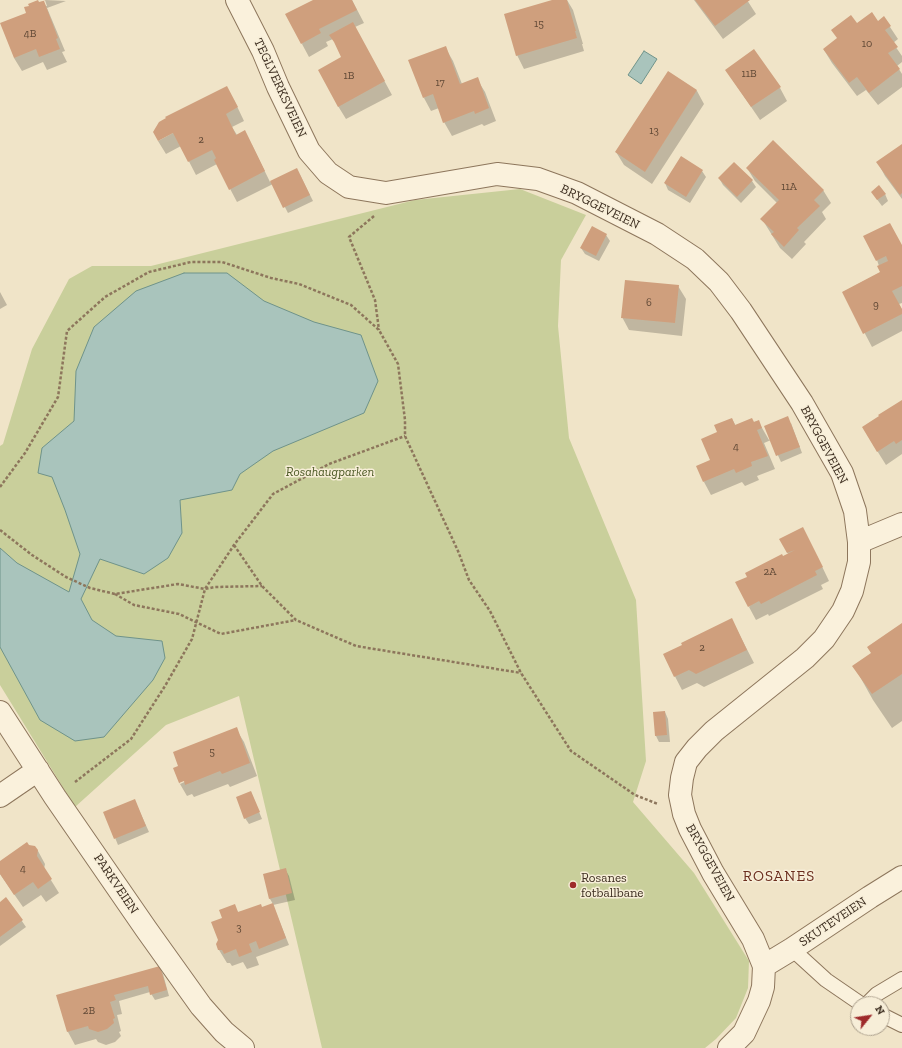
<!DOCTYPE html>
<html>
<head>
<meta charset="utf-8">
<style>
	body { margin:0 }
	#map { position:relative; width:902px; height:1048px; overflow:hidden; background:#f0e4c8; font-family:"Zilla Slab",serif }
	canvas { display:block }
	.north { position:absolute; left:850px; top:996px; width:40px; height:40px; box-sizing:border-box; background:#f7eed8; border:1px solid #ada18e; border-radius:50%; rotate:60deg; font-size:11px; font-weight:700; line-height:16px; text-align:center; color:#3d2e20 }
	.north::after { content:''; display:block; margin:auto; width:14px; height:18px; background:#9e2a2b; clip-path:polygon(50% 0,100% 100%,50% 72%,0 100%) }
</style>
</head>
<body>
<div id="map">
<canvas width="902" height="1048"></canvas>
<div class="north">N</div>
</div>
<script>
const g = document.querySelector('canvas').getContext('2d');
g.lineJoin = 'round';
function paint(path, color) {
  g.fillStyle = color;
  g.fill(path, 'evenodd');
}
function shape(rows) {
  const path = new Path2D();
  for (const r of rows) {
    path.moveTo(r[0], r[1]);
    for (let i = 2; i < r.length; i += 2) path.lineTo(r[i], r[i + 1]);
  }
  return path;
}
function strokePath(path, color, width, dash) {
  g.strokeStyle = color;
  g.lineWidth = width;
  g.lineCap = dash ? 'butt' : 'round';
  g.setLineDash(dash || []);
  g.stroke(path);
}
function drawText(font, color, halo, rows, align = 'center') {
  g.font = font + ' "Zilla Slab",serif';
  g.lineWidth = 3;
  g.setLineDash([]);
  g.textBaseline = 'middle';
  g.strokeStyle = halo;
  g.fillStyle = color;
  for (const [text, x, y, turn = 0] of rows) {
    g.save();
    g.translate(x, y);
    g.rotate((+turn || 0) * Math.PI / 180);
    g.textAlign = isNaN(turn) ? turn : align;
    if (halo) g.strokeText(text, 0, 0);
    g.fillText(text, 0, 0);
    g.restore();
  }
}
const green = shape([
	[520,189,586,215,561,260,558,326,569,438,636,600,646,761,633,802,694,873,749,961,748,988,736,1018,716,1039,705,1048,322,1048,239,696,166,725,75,807,0,685,0,446,3,444,32,349,69,279,92,266,151,266,415,200]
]);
const water = shape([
	[644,51,657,59,641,84,628,75,644,51],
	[184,273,227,273,264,301,314,322,361,335,378,381,364,413,273,451,240,474,232,490,180,500,182,533,168,558,144,574,100,559,81,599,92,620,116,636,162,641,165,658,153,680,104,737,75,741,40,720,0,647,0,548,17,563,69,592,80,554,65,510,52,477,38,473,42,448,74,421,76,371,94,327,136,291,184,273]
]);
const shadow = shape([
	[45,0,66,1,47,8,65,51,62,52,67,62,47,70,43,62,22,71,14,58,27,13,39,3,43,1,46,6,47,6],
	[315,0,352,0,364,23,355,27,392,95,346,119,338,106,343,58,333,39,326,42,328,46,309,57,302,44],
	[555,0,567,0,573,10,583,44,582,44,584,51,524,69,517,55],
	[694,0,747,0,756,14,723,39],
	[884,18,898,39,893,43,902,56,902,62,897,66,902,74,902,87,878,105,866,90,857,96,832,63,824,50,838,39,833,30,857,25,878,22],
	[445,47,453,61,462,84,477,79,485,92,496,121,484,126,482,124,452,136,444,122,439,108,431,111,424,98],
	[726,70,780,88,787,101,760,120],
	[668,73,697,91,704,104,652,184,624,165,616,152],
	[234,100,244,121,232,127,237,135,252,145,270,182,300,175,313,201,288,213,273,184,237,202,217,164,196,175,181,146,166,154,158,141],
	[902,145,902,199,885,176,878,163],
	[734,163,752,181,756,187,741,203,723,185,719,178],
	[747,168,823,190,831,203,822,212,826,219,804,242,806,244,792,259,780,248,762,219,777,203,755,181],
	[702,171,706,177,690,203,668,190,665,183],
	[885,194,888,201,882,206,876,198],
	[606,235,610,241,599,261,585,254,581,248],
	[902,246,902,303,899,304,902,310,902,331,872,347,843,292,881,272,877,260],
	[678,286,686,299,682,336,629,330,622,317],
	[0,292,7,305,0,309],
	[902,401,902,454,886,465,871,441],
	[732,419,736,426,758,421,769,440,791,423,802,453,781,462,771,440,764,443,775,469,757,476,759,480,745,486,742,482,711,495,704,482,711,461,719,432],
	[781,540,817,556,829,581,821,585,823,589,769,616,768,614,756,620,749,607,783,557,788,554],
	[732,620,754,663,704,687,697,683,682,690,664,655],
	[902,625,902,721,892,728,873,700,854,666,872,653],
	[665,712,668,719,670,742,659,742,656,736,654,713],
	[236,729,244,742,257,776,230,787,228,784,194,797,192,794,187,796,180,784,189,780,188,778,180,782,180,784,174,769,179,767],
	[251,792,262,819,249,824,245,818],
	[135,801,149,832,118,845,105,813],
	[29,846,38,851,45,864,44,869,59,893,46,902,41,895,23,907,0,874,0,862],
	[285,869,289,876,295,900,273,905,289,945,256,957,259,965,247,969,243,962,232,966,230,963,227,963,219,950,224,918,234,905,238,912,262,908,273,904,270,899,264,875],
	[6,898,26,927,0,946,0,903],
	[159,968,163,974,169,996,155,1000,150,992,119,1001,122,1014,117,1015,121,1031,119,1032,121,1036,115,1042,106,1045,98,1042,96,1039,75,1045,68,1032,57,996]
]);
const building = shape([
	[38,0,39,2,47,0,44,1,58,38,56,39,60,49,39,57,36,49,14,58,0,23,26,13,24,7,29,6,28,4],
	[313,0,352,0,357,10,319,29,321,33,301,44,285,14],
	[552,0,567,0,576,31,575,31,577,38,516,56,504,14],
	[695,0,750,0,715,26],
	[872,12,878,21,884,16,891,26,885,30,898,47,888,53,900,69,869,93,857,77,849,83,823,49,837,38,831,30,851,15,857,23],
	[353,22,385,81,338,107,318,70,341,57,334,42,329,35],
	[446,46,460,84,478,77,489,108,475,114,474,111,443,123,433,94,423,98,408,60],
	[754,49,781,87,751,107,725,70],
	[668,71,697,90,645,172,615,152],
	[227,86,238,107,226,114,236,135,245,130,265,171,229,190,214,160,216,158,212,150,188,162,173,133,158,141,153,132,159,122,166,118,165,117],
	[773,140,824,190,814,200,820,206,797,228,799,230,784,247,771,234,774,232,760,219,779,200,746,168],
	[902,144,902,193,900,195,876,162],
	[681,156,703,170,686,197,664,183],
	[734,162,753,180,737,197,718,178],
	[297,168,310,195,283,208,270,181],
	[879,185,886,194,877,200,871,192],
	[890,223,902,245,902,286,892,291,902,309,902,314,863,334,842,292,880,272,877,266,888,261,886,256,876,261,863,236],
	[592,226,607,234,596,256,580,248],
	[625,280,679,285,675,323,621,318],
	[902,400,902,440,896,444,894,441,877,452,862,427,879,416,878,415],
	[788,416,800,447,776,456,764,426],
	[732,418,735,425,752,418,754,422,759,420,762,428,757,430,768,456,751,462,752,466,736,473,734,469,703,482,696,466,710,460,701,439,717,432,714,425],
	[803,527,823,567,815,571,817,575,761,604,759,601,748,607,735,582,747,577,745,573,782,554,783,556,795,550,787,553,779,539],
	[732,618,747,650,696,674,689,670,674,677,663,654,682,645,681,643],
	[902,623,902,674,872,694,852,666,871,653,867,647],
	[665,711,667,735,655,736,653,712],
	[237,727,250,763,222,774,220,771,185,785,184,781,179,783,173,768,178,766,173,752],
	[251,791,260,812,244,819,236,797],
	[135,799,146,826,114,839,103,812],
	[27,842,29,845,35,846,38,850,37,856,52,879,38,889,33,882,14,895,0,874,0,861],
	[286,868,292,893,269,899,263,874],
	[6,897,23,920,0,937,0,902],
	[273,903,286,938,259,949,256,941,249,944,252,952,239,957,236,949,224,954,222,950,218,950,216,944,218,940,211,922,222,918,219,910,235,904,238,912,261,904,262,907],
	[160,966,167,990,150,995,148,986,114,995,116,1000,110,1002,115,1018,113,1019,114,1023,107,1029,98,1032,89,1029,88,1026,67,1032,56,995]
]);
const path = shape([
	[374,216,349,237,375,300,379,330],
	[0,487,25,453,58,397,67,331,105,297,149,272,191,262,222,262,271,278,299,284,351,305,379,330,398,364,405,420,405,436,458,551,469,580,490,611,521,673,571,751,635,795,658,804],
	[0,530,32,555,66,577,90,588,115,594,178,584,205,589,215,587,262,586],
	[234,545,262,586,296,620,356,646,521,673],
	[115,594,134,605,179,614,221,634,296,620],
	[75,782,131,739,165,686,192,639,205,589,234,545,273,494,329,464,405,436]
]);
const service = shape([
	[792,949,826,980,861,1004],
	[867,1004,877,994,902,979],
	[882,1015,902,1025]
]);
const minor = shape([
	[237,0,263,51,278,87,309,151,328,173,349,187,386,193,497,174,538,179,577,193,657,234,695,259,719,282,741,311,802,403,842,473,855,511,859,542,859,562,852,591,843,611,824,639,805,658,714,731,697,748,686,762,682,778,680,795,684,814,690,829,713,873,753,939,764,966,763,987,759,1001,744,1033,729,1048],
	[859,542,902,524],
	[0,712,55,797,146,929,201,1006,224,1032,243,1048],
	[0,796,38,770],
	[764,966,792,949,870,897,902,877]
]);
const markers = [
	[573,885,4,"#9e2a2b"]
];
const numberNames = [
	["15",539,24],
	["4B",30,34],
	["10",867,44],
	["11B",749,74],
	["1B",349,76],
	["17",440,83],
	["13",654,131],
	["2",201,140],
	["11A",789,187],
	["6",649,303],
	["9",876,305],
	["4",736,447],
	["2A",770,572],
	["2",702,648],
	["5",212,752],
	["4",23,869],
	["3",239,928],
	["2B",89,1011]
];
const streetNames = [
	["TEGLVERKSVEIEN",280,88,65],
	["BRYGGEVEIEN",600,207,26],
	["BRYGGEVEIEN",824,445,62],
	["BRYGGEVEIEN",710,863,61],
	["PARKVEIEN",116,884,56],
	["SKUTEVEIEN",833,922,-34]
];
const parkNames = [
	["Rosahaugparken",330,472]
];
const poiNames = [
	["Rosanes",581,878],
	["fotballbane",581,893]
];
const quarterNames = [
	["ROSANES",779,877]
];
paint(green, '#c9cf9b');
paint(water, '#a9c4bc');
strokePath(water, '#6f938a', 1);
paint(shadow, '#0003');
paint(building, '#cf9f7d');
strokePath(service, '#8d765c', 16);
strokePath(minor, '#8d765c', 24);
strokePath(path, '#8d765c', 2.5, [3, 2]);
strokePath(service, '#faf1dc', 14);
strokePath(minor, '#faf1dc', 22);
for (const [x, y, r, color] of markers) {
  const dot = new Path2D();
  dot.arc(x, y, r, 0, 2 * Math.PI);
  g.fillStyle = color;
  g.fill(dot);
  strokePath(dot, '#f7eed8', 1.5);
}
drawText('11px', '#624a37', null, numberNames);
drawText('13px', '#3d2e20', '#f7eed8', streetNames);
drawText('italic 13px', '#4d5a26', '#f7eed8', parkNames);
drawText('13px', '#3d2e20', '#f7eed8', poiNames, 'left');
g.letterSpacing = '1px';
drawText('15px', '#6b2e1e', '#f7eed8', quarterNames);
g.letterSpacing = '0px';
</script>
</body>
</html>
